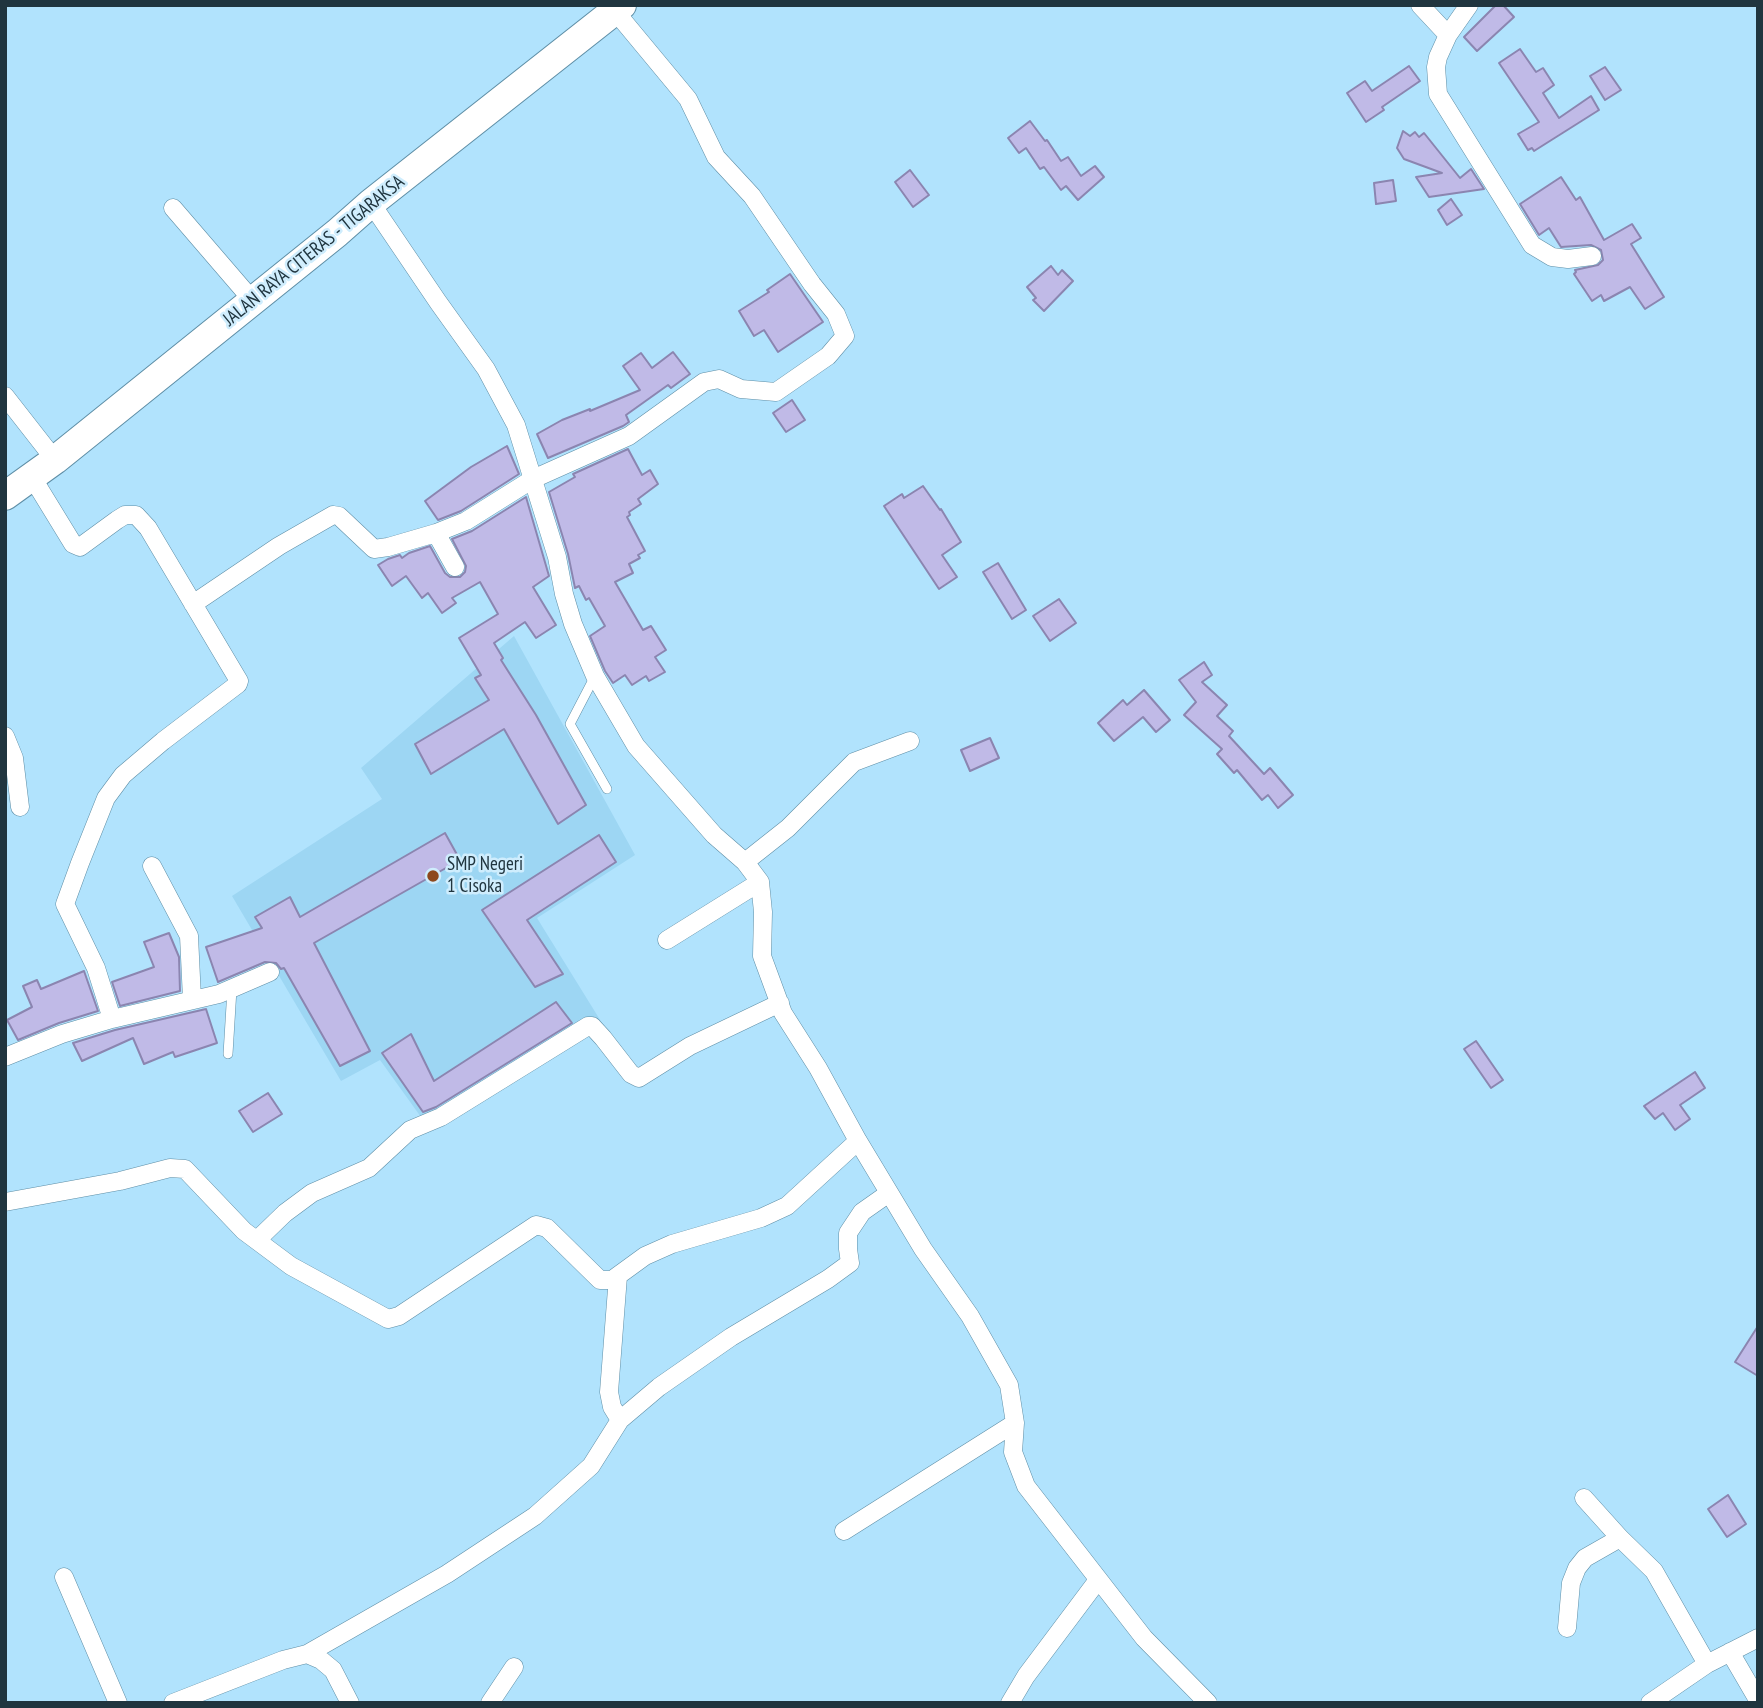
<!DOCTYPE html>
<html>
<head>
<meta charset="utf-8">
<style>
	body { margin:0 }
	#map { position:relative; width:1763px; height:1708px; overflow:hidden; background:#b1e3fd; font-family:"PT Sans Narrow",sans-serif }
	canvas { display:block }
	.frame { position:absolute; inset:0; border:7px solid #20353f; pointer-events:none }
</style>
</head>
<body>
<div id="map">
<canvas width="1763" height="1708"></canvas>
<div class="frame"></div>
</div>
<script>
const g = document.querySelector('canvas').getContext('2d');
g.lineJoin = 'round';
function paint(path, color) {
  g.fillStyle = color;
  g.fill(path, 'evenodd');
}
function shape(rows) {
  const path = new Path2D();
  for (const r of rows) {
    path.moveTo(r[0], r[1]);
    for (let i = 2; i < r.length; i += 2) path.lineTo(r[i], r[i + 1]);
  }
  return path;
}
function strokePath(path, color, width, dash) {
  g.strokeStyle = color;
  g.lineWidth = width;
  g.lineCap = dash ? 'butt' : 'round';
  g.setLineDash(dash || []);
  g.stroke(path);
}
function drawText(font, color, halo, rows, align = 'center') {
  g.font = font + ' "PT Sans Narrow",sans-serif';
  g.lineWidth = 5;
  g.setLineDash([]);
  g.textBaseline = 'middle';
  g.strokeStyle = halo;
  g.fillStyle = color;
  for (const [text, x, y, turn = 0] of rows) {
    g.save();
    g.translate(x, y);
    g.rotate((+turn || 0) * Math.PI / 180);
    g.textAlign = isNaN(turn) ? turn : align;
    if (halo) g.strokeText(text, 0, 0);
    g.fillText(text, 0, 0);
    g.restore();
  }
}
const built = shape([
	[514,636,635,855,537,918,602,1023,431,1131,380,1060,341,1081,232,896,382,799,361,768]
]);
const building = shape([
	[1496,5,1503,5,1514,17,1477,51,1464,37,1496,5],
	[1520,49,1536,72,1543,68,1554,85,1543,93,1559,118,1591,96,1599,110,1534,151,1532,148,1528,150,1518,134,1539,122,1499,63,1520,49],
	[1409,66,1420,81,1382,107,1384,110,1366,122,1347,93,1365,81,1372,91,1409,66],
	[1605,67,1621,90,1605,100,1590,76,1605,67],
	[1030,121,1045,141,1047,140,1061,161,1068,157,1081,176,1095,166,1104,177,1078,200,1066,186,1061,190,1044,167,1040,169,1026,148,1019,153,1008,138,1030,121],
	[1403,131,1410,136,1415,132,1419,137,1424,133,1460,178,1471,169,1484,189,1429,197,1416,177,1442,173,1404,159,1397,148,1403,131],
	[910,170,929,195,913,207,895,182,910,170],
	[1561,177,1576,200,1580,197,1604,240,1632,224,1641,238,1631,244,1664,297,1645,309,1630,287,1604,301,1601,295,1592,301,1574,274,1576,272,1575,270,1598,265,1603,260,1601,250,1591,245,1561,247,1549,228,1539,235,1520,204,1561,177],
	[1393,180,1396,201,1376,204,1374,183,1393,180],
	[1451,199,1462,215,1447,225,1438,210,1451,199],
	[1051,266,1058,275,1062,270,1073,281,1044,311,1033,300,1036,298,1027,287,1051,266],
	[790,274,823,322,778,352,764,330,754,336,739,311,769,292,767,290,790,274],
	[673,352,690,374,671,388,668,385,626,415,629,422,623,426,548,458,537,434,562,420,590,409,590,411,640,390,623,366,641,353,652,368,673,352],
	[792,400,805,420,786,432,773,413,792,400],
	[507,446,519,474,461,511,438,520,425,501,471,467,507,446],
	[628,449,642,475,650,470,658,484,638,499,641,504,629,512,630,515,627,517,645,551,638,555,640,558,629,564,633,573,615,582,643,630,651,626,666,650,655,657,665,672,649,681,646,676,632,685,625,675,613,683,605,671,590,636,605,626,589,598,586,600,579,586,575,588,568,554,549,492,575,477,573,474,628,449],
	[923,486,940,510,941,509,961,542,942,555,957,577,939,589,884,506,902,494,904,498,923,486],
	[526,497,549,576,533,587,556,625,536,638,525,622,494,643,503,658,501,660,536,715,586,805,558,824,504,729,431,774,415,744,489,700,475,678,481,675,459,638,498,614,480,582,452,598,456,603,442,613,428,593,422,598,406,576,392,586,378,565,388,559,400,555,402,558,409,553,430,546,445,573,450,577,460,577,465,572,466,566,452,539,472,531,526,497],
	[998,563,1026,610,1012,619,983,572,998,563],
	[1059,599,1076,623,1050,641,1033,616,1059,599],
	[1204,662,1212,675,1202,682,1227,705,1217,716,1233,731,1229,736,1264,774,1270,768,1293,795,1278,808,1268,795,1262,800,1237,770,1234,773,1217,754,1222,749,1184,715,1196,702,1179,680,1204,662],
	[1144,690,1170,720,1156,732,1143,717,1114,741,1098,723,1123,700,1127,705,1144,690],
	[990,738,999,758,970,771,961,750,990,738],
	[445,833,460,860,314,943,370,1051,340,1066,284,968,281,969,276,963,265,962,218,982,206,947,262,928,255,917,290,897,300,917,445,833],
	[599,835,616,862,527,920,563,974,535,987,482,910,599,835],
	[169,933,179,957,180,991,120,1006,112,982,154,967,144,942,169,933],
	[84,971,98,1011,59,1023,18,1040,7,1020,32,1007,23,986,37,980,41,989,84,971],
	[556,1002,572,1023,436,1107,423,1112,382,1053,411,1034,434,1081,556,1002],
	[206,1009,217,1043,175,1057,173,1052,144,1064,133,1038,82,1061,73,1043,115,1030,206,1009],
	[1476,1041,1503,1080,1491,1088,1464,1049,1476,1041],
	[1695,1072,1705,1088,1680,1105,1690,1119,1675,1130,1663,1113,1655,1119,1644,1106,1695,1072],
	[268,1093,282,1114,253,1132,239,1111,268,1093],
	[1758,1326,1758,1376,1735,1362,1758,1326],
	[1728,1495,1746,1524,1727,1537,1708,1509,1728,1495]
]);
const lane = shape([
	[595,676,570,724,607,789],
	[228,1054,232,989]
]);
const street = shape([
	[1420,5,1448,35],
	[1469,5,1448,35,1438,57,1436,67,1438,94,1532,245,1552,257,1568,259,1592,256],
	[371,203,438,302,486,369,516,425,557,557,564,594,573,624,595,676,636,746,714,835,745,862,760,882,763,912,762,956,783,1013,818,1068,858,1141,923,1249,970,1316,1009,1385,1015,1423,1013,1452,1026,1486,1144,1638,1208,1703],
	[173,208,253,301],
	[5,396,55,460],
	[32,477,73,544,80,547,117,520,125,515,136,515,148,528,239,681,238,684,163,741,123,775,106,798,80,863,65,904,96,968,112,1019],
	[455,567,436,533,466,521,533,479,629,436,704,382,719,379,741,389,776,392,828,356,845,336,836,314,812,284,752,196,716,157,688,99,615,11],
	[193,604,279,546,333,515,339,516,374,549,388,547,436,533],
	[5,736,14,758,20,807],
	[745,862,788,828,854,762,910,741],
	[152,866,189,936,192,999],
	[667,940,760,882],
	[5,1057,62,1034,112,1019,219,994,270,972],
	[5,1202,120,1181,170,1168,185,1169,244,1231,291,1266,388,1319,399,1316,536,1225,547,1228,600,1280,612,1280,645,1256,672,1244,761,1218,787,1206,858,1141],
	[257,1240,285,1213,312,1193,369,1168,410,1130,441,1117,588,1026,592,1026,603,1038,631,1074,639,1078,690,1046,780,1003],
	[618,1276,609,1392,612,1407,620,1420],
	[1584,1498,1620,1538],
	[844,1531,1015,1423],
	[64,1577,118,1703],
	[1567,1628,1571,1583,1577,1568,1585,1558,1620,1538,1654,1571,1707,1664],
	[1730,1652,1758,1700],
	[307,1654,321,1660,333,1670,350,1703],
	[173,1703,283,1660,307,1654,447,1574,535,1516,591,1466,620,1420,659,1387,731,1337,828,1279,850,1263,848,1249,848,1233,862,1212,889,1193],
	[490,1703,514,1667],
	[1010,1703,1026,1676,1098,1580],
	[1650,1703,1707,1664,1758,1638]
]);
const primary = shape([
	[5,496,55,460,337,233,371,203,622,5]
]);
const markers = [
	[433,876,7,"#8d491d"]
];
const streetNames = [
	["JALAN RAYA CITERAS - TIGARAKSA",314,251,-39]
];
const poiNames = [
	["SMP Negeri",447,865],
	["1 Cisoka",447,887]
];
paint(built, '#9dd6f3');
paint(building, '#c0bae7');
strokePath(building, '#8b85b0', 2);
strokePath(lane, '#5e8ea6', 10);
strokePath(street, '#5e8ea6', 19);
strokePath(primary, '#5e8ea6', 30);
strokePath(lane, '#fff', 9);
strokePath(street, '#fff', 18);
strokePath(primary, '#fff', 28);
for (const [x, y, r, color] of markers) {
  const dot = new Path2D();
  dot.arc(x, y, r, 0, 2 * Math.PI);
  g.fillStyle = color;
  g.fill(dot);
  strokePath(dot, '#cfedfd', 2.5);
}
drawText('19px', '#20353f', '#cfedfd', streetNames);
drawText('19px', '#20353f', '#cfedfd', poiNames, 'left');
</script>
</body>
</html>
